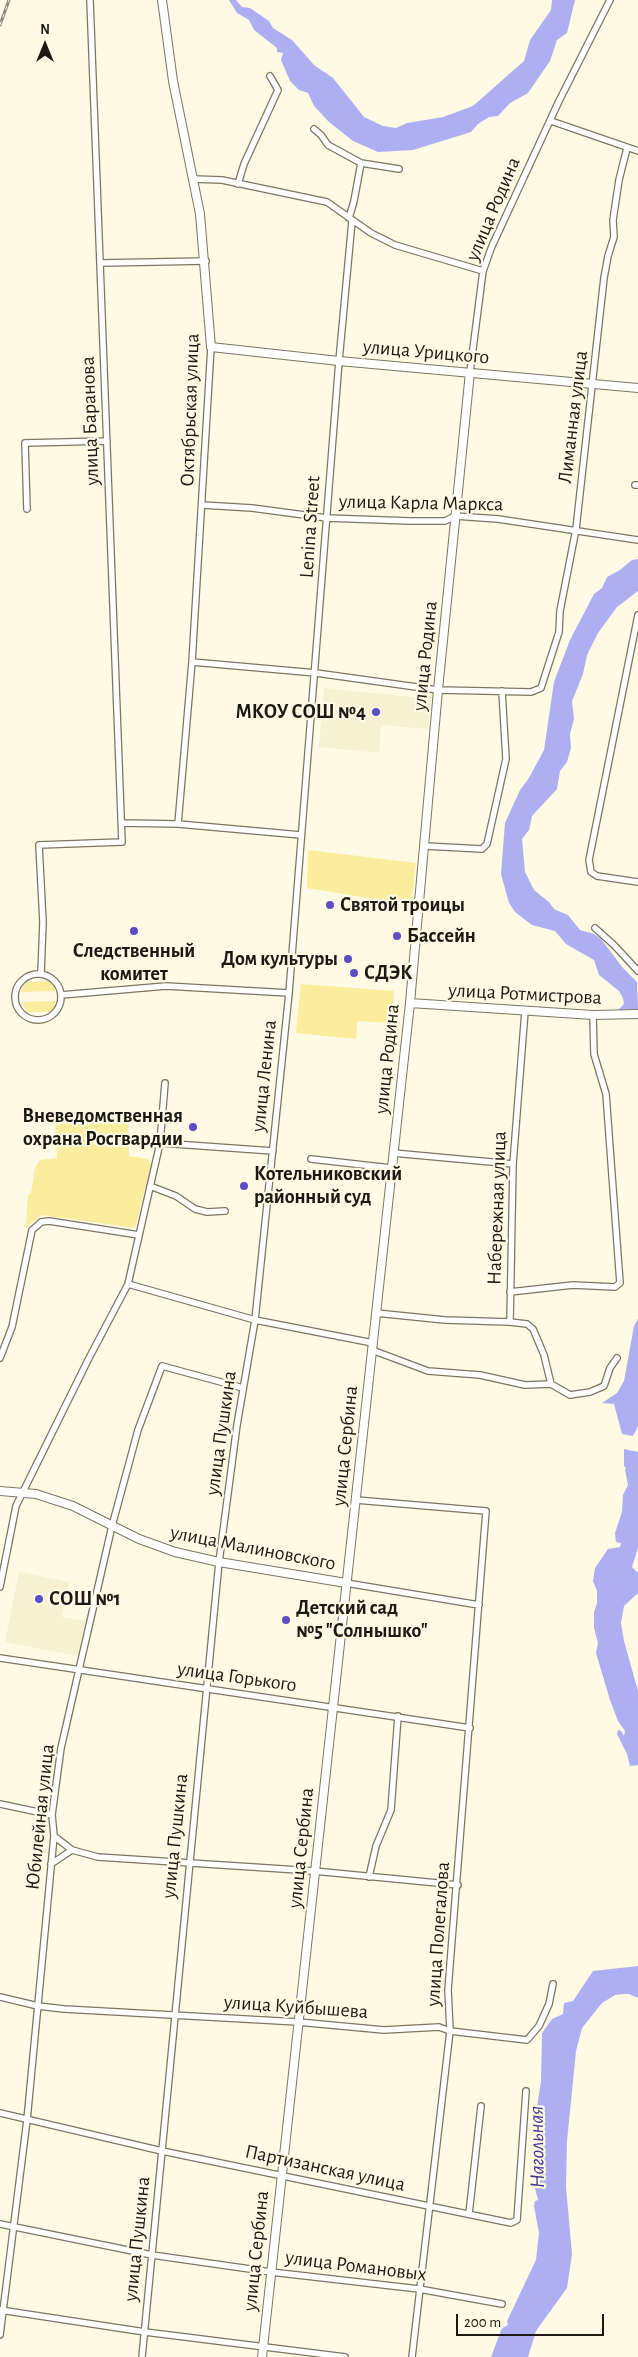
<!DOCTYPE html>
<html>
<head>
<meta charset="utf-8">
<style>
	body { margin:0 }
	#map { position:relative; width:638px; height:2357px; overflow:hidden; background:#fefae3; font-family:"Alegreya Sans",sans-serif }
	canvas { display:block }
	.north { position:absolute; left:20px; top:20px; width:50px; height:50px; -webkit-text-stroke:4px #fefae3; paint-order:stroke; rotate:0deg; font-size:14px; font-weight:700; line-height:20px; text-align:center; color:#1b1a12 }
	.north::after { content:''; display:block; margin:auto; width:18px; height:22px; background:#1b1a12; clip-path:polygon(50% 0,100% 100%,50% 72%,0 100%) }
	.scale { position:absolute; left:456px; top:2314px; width:148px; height:22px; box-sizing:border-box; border:2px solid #1b1a12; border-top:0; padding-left:6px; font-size:15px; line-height:18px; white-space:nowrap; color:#1b1a12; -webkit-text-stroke:4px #fefae3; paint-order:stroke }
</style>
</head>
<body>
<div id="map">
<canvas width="638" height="2357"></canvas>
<div class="north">N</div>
<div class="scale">200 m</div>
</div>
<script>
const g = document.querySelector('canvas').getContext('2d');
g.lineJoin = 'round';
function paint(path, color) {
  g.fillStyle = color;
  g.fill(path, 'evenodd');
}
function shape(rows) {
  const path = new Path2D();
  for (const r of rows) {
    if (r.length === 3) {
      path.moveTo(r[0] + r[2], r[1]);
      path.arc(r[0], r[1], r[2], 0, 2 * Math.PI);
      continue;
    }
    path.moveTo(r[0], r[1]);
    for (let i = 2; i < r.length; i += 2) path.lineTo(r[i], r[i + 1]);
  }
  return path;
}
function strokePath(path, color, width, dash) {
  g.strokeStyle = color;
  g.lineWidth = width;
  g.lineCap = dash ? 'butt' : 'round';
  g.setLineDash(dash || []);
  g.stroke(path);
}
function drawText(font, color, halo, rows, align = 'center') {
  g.font = font + ' "Alegreya Sans",sans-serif';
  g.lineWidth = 4.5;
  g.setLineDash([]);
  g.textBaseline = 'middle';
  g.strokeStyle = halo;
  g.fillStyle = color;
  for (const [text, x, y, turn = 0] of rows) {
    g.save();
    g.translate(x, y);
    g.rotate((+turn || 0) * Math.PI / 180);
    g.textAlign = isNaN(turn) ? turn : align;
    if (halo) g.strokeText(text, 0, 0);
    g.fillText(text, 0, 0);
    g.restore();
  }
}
const built = shape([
	[324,688,431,699,428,729,381,725,379,753,319,747],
	[19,1572,69,1582,62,1617,85,1621,78,1656,5,1642]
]);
const green = shape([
	[308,850,416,863,411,905,307,888],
	[52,981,55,991,21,992,25,982],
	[301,984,394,991,391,1023,357,1021,356,1039,296,1033],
	[56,1001,53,1012,27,1012,22,1002],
	[128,1116,129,1156,148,1159,151,1165,135,1228,42,1215,26,1227,28,1195,31,1193,35,1168,40,1160,57,1158,55,1118]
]);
const water = shape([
	[229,0,236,0,242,7,250,8,269,21,273,28,292,40,314,65,333,78,364,117,383,126,396,128,407,123,443,117,473,106,524,61,530,40,551,10,552,0,575,0,567,33,557,40,550,61,528,93,510,103,498,116,489,117,478,124,471,132,413,150,378,152,353,141,329,122,314,106,308,93,299,90,290,81,281,60,283,53,277,52,277,48,254,30,249,20,237,13],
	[638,559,638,591,617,607,598,633,587,655,583,674,572,701,574,719,570,734,571,748,567,762,560,771,557,789,532,816,529,830,522,839,525,872,534,890,549,902,554,909,568,915,580,930,594,934,601,939,623,968,637,982,638,1009,618,1010,624,1004,623,998,619,991,599,975,594,960,566,944,555,931,532,925,515,912,509,903,501,874,505,823,520,790,529,778,544,750,554,682,570,640,594,594,602,588,607,577,620,570,632,560],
	[638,1319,638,1426,633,1436,622,1434,614,1404,602,1403,617,1393,624,1381,634,1326],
	[624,1449,638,1452,638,1548,632,1567,638,1573,638,1593,624,1606,621,1623,624,1641,638,1691,638,1765,630,1766,627,1754,617,1734,618,1730,621,1731,624,1736,625,1731,618,1721,610,1700,596,1653,598,1643,594,1628,594,1612,597,1603,597,1591,593,1581,595,1568,608,1549,620,1547,621,1543,616,1542,615,1533,622,1512,623,1495,628,1485,625,1470,626,1468,624,1466],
	[638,1966,638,1998,629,1994,623,1994,615,1995,602,2003,582,2028,576,2051,567,2141,566,2187,572,2254,567,2288,536,2331,528,2357,491,2357,502,2328,508,2325,507,2321,536,2260,539,2233,534,2206,535,2201,538,2200,535,2188,538,2177,535,2163,537,2140,534,2127,541,2081,542,2033,552,2019,563,2014,564,2003,573,2001,593,1971]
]);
const minor = shape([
	[551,121,638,151],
	[314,129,321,135,328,145,361,163,354,201,349,218],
	[361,163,399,169],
	[193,179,222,180,327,202,371,233,395,245,483,271],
	[238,184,244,164,278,90,270,76],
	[101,263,206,261],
	[470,372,483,271,492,246,559,101,610,0],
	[635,485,638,485],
	[202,505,252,508,327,518,410,521,445,521,455,516,498,519,638,540],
	[27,509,25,443,107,441],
	[638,615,589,860,591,872,597,876,638,882],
	[192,662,316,673,438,690,531,692,541,688,559,632,560,611,576,529,604,278,608,256,614,237,613,220,619,180,627,148],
	[122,823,178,824,301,835],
	[178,824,192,662,211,347],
	[425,846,482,849,487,844,506,759,502,691],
	[595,928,614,945,638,971],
	[38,997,23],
	[41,974,43,922,39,845,122,842,90,0],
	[61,995,166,986,289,993],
	[525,1011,513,1164,510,1322,527,1324,533,1329,544,1355,551,1384],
	[160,1143,273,1151],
	[393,1153,513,1164],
	[311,1159,391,1168],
	[150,1186,176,1196,195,1209,207,1212,225,1211],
	[128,1284,255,1320,373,1343],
	[510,1292,573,1285,615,1287,620,1283,606,1094,594,1054,593,1015],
	[376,1313,445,1320,510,1322],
	[372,1350,428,1371,480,1375,525,1385,551,1384,570,1395,590,1392,604,1386,610,1368,617,1358],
	[0,1358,12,1327,32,1230,38,1225,41,1222,49,1221,139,1235],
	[356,1500,486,1511,448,1990,450,2031,412,2357],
	[346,1583,479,1605],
	[0,1587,16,1506,88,1360,128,1284,160,1143,165,1083],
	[0,1658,470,1728],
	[0,1804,52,1815],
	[54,1836,72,1850,98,1857,314,1871,458,1885],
	[51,1864,72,1850],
	[369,1877,376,1846,391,1810,398,1716],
	[0,1997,38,2006,64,2009,298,2022,384,2030,439,2027,450,2031,527,2040,539,2026,549,2004,553,1984],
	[0,2113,162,2151,511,2223,517,2220,526,2091],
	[469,2214,481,2106],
	[0,2224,152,2255,271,2272,419,2289,502,2304],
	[0,2310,145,2332,345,2357],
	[0,2335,27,2120,54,1836,52,1815,61,1748,112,1526,138,1430,162,1366,243,1388],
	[142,2357,219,1562,237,1425,255,1320,289,993,339,361,352,221]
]);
const tertiary = shape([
	[162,0,173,81,200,214,211,347,339,361,638,388],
	[410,1003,593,1015,638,1014],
	[0,1491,36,1494,73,1506,139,1539,175,1552,219,1562,346,1583],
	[262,2357,410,1003,438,690,470,372]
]);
const rail = shape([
	[0,25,9,0]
]);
const markers = [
	[376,712,5,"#5a4dc6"],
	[330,905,5,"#5a4dc6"],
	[134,931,5,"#5a4dc6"],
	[397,936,5,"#5a4dc6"],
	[348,959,5,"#5a4dc6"],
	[354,973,5,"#5a4dc6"],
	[193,1127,5,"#5a4dc6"],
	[244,1186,5,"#5a4dc6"],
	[39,1599,5,"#5a4dc6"],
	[286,1620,5,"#5a4dc6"]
];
const streetNames = [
	["улица Родина",493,209,-67],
	["улица Урицкого",426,352,5],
	["Октябрьская улица",190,410,-88],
	["Лиманная улица",573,417,-83],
	["улица Баранова",90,421,-92],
	["улица Карла Маркса",421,503,1],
	["Lenina Street",310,527,-86],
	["улица Родина",425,656,-84],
	["улица Ротмистрова",525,994,3],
	["улица Родина",387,1059,-84],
	["улица Ленина",264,1076,-84],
	["Набережная улица",497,1208,-88],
	["улица Пушкина",221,1433,-82],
	["улица Сербина",345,1446,-84],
	["улица Малиновского",253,1548,11],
	["улица Горького",237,1677,8],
	["Юбилейная улица",40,1817,-84],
	["улица Пушкина",175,1836,-84],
	["улица Сербина",301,1848,-84],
	["улица Полегалова",438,1934,-86],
	["улица Куйбышева",296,2007,4],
	["Партизанская улица",325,2168,12],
	["улица Пушкина",137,2239,-84],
	["улица Сербина",256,2251,-84],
	["улица Романовых",356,2266,7]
];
const poiNames = [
	["МКОУ СОШ №4",366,712,"right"],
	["Святой троицы",340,905],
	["Бассейн",407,936],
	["Следственный",134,951,"center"],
	["комитет",134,974,"center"],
	["Дом культуры",338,959,"right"],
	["СДЭК",364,973],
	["Вневедомственная",183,1116,"right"],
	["охрана Росгвардии",183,1139,"right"],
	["Котельниковский",254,1174],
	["районный суд",254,1197],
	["СОШ №1",49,1599],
	["Детский сад",296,1608],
	["№5 \"Солнышко\"",296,1631]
];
const waterNames = [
	["Нагольная",537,2147,-91]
];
paint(built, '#f7f1d2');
paint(green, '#fbec9e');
paint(water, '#adaff2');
strokePath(minor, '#7a7662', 8);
strokePath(tertiary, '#7a7662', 10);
strokePath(minor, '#fff', 5.5);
strokePath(tertiary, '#fff', 8);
strokePath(rail, '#898677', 3);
strokePath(rail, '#fefae3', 1, [4]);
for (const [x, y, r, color] of markers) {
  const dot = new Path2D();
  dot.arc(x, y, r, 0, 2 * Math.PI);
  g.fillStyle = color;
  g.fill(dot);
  strokePath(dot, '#fefae3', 2);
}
drawText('20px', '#1b1a12', '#fefae3', streetNames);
drawText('bold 20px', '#1b1a12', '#fefae3', poiNames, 'left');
drawText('italic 21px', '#423895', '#fefae3', waterNames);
</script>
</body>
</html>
